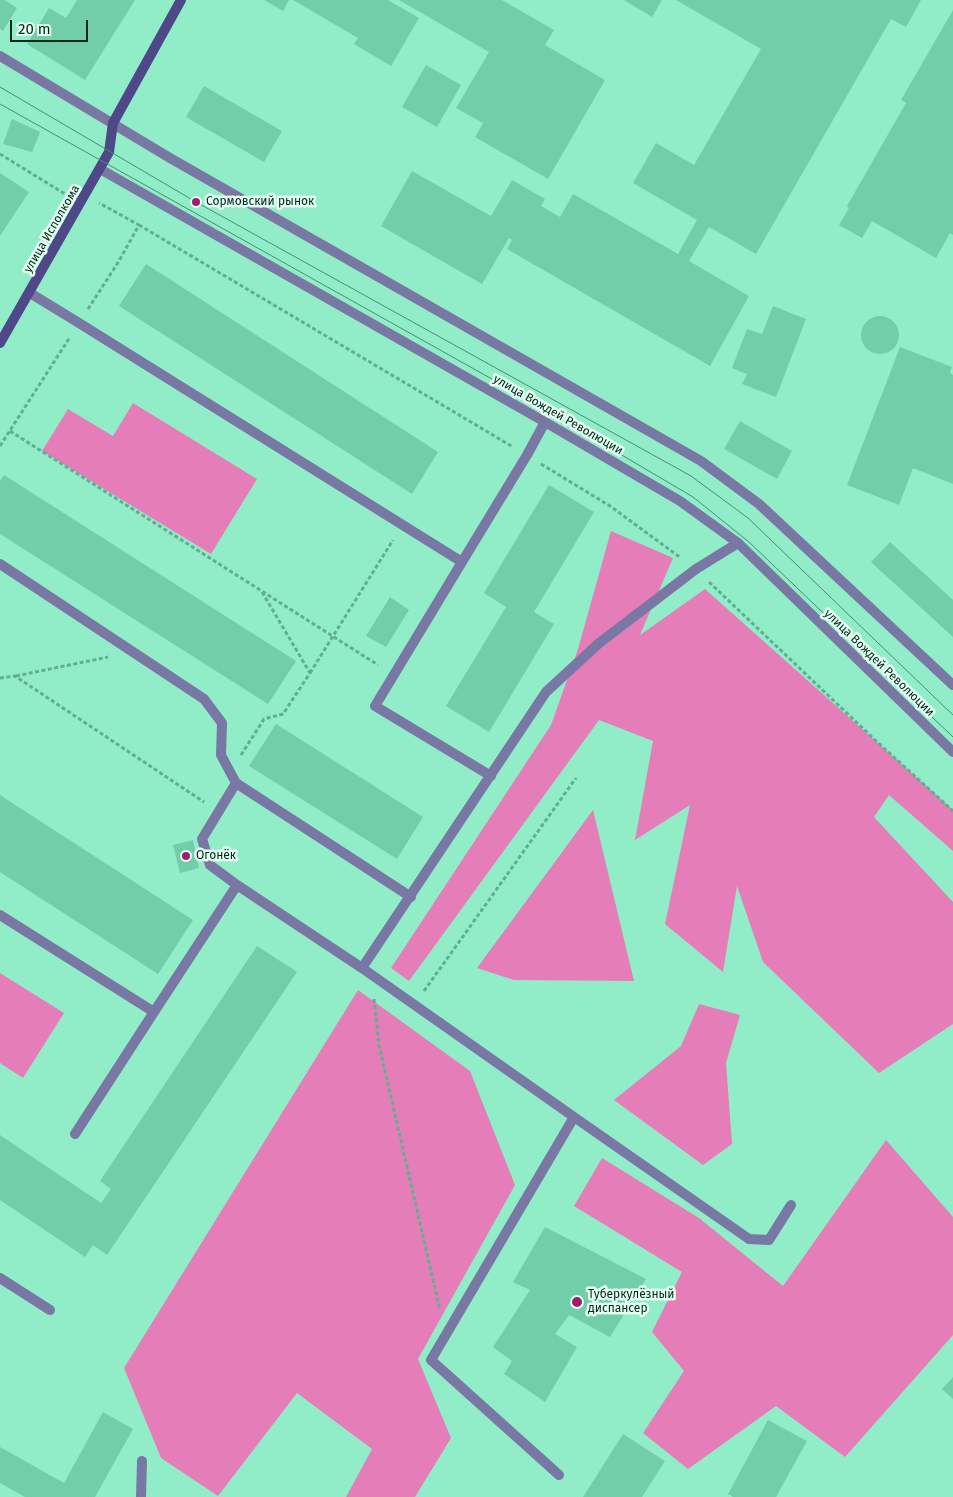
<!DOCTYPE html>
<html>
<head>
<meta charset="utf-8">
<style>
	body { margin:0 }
	#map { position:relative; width:953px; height:1497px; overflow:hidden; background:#91edc7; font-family:"Fira Sans",sans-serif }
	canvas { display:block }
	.scale { position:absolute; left:10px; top:20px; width:78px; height:22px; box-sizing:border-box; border:2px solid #00291c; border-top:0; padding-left:6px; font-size:15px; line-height:18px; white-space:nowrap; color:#00291c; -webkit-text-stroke:4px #e5fff3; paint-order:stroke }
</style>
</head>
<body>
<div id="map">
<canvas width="953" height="1497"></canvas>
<div class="scale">20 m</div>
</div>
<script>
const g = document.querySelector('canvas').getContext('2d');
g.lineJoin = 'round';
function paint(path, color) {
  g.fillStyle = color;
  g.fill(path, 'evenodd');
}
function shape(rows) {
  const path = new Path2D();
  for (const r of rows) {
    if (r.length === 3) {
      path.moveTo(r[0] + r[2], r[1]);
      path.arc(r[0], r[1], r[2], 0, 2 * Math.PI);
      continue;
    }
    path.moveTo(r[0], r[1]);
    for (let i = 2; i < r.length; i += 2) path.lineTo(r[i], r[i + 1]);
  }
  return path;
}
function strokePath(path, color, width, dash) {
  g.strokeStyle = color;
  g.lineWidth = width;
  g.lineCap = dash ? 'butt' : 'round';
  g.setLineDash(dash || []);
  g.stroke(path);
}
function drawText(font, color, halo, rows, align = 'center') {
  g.font = font + ' "Fira Sans",sans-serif';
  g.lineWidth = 5;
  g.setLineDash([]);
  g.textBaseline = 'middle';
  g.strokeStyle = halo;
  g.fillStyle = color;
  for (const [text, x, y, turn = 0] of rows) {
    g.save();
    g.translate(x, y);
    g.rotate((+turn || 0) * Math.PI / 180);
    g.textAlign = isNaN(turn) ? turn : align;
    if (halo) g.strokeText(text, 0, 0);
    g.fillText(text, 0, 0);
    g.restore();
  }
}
const green = shape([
	[133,403,257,479,211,554,42,451,68,409,113,436],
	[611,531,673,558,640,635,705,589,953,810,953,851,889,795,874,817,953,902,953,1024,879,1073,763,962,737,886,723,972,665,924,690,805,635,840,653,741,599,720,409,981,391,968,551,725,578,649],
	[593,810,634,981,514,980,477,968],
	[0,973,64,1013,23,1078,0,1063],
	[358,990,470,1071,515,1185,418,1359,451,1438,415,1497,346,1497,372,1449,297,1393,218,1496,161,1458,124,1368],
	[699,1004,740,1015,726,1063,732,1144,703,1165,614,1100,681,1046],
	[886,1140,953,1217,953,1335,845,1457,776,1406,688,1469,643,1433,684,1371,652,1332,682,1272,574,1206,602,1158,699,1218,783,1286]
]);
const building = shape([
	[0,0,5,0,17,8,3,31,0,29],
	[77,0,135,0,85,80,27,44,49,8,66,18],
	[264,0,289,0,283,11],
	[293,0,388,0,419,18,391,66,354,44,358,38],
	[399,0,502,0,554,30,545,45,605,80,548,179,475,137,483,123,456,108,489,52],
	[624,0,662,0,652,17],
	[676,0,921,0,906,27,891,19,756,254,709,227,689,261,749,296,710,366,507,249,512,240,509,238,482,284,381,226,412,171,491,216,512,180,545,199,541,206,560,217,573,194,678,254,697,220,633,183,656,143,694,165,761,49],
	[953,10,953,235,950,233,936,258,872,221,862,238,839,225,849,208,847,206,906,103,901,100],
	[426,65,461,85,437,127,402,107],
	[204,86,282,131,264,162,186,117],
	[12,119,40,132,32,152,3,144],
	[0,173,29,192,0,236],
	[146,264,438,452,412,494,119,306],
	[773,306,806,319,776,397,742,384,747,374,732,368,747,329,762,334],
	[880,335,19],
	[900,347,952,367,950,373,953,375,953,484,913,468,899,505,847,485],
	[740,421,792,451,777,479,724,449],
	[4,475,296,661,268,704,0,534,0,481],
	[549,485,594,512,534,612,554,624,489,732,446,706,506,607,484,593],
	[890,542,953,600,953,637,871,562],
	[390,597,409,610,386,647,366,636],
	[276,724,423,817,397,859,249,766],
	[0,795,193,920,158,974,0,872],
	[193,840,199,868,180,873,173,845],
	[257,946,297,972,107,1255,93,1245,85,1257,0,1200,0,1135,101,1203,111,1189,100,1181],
	[545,1227,646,1279,610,1337,569,1315,555,1334,577,1347,545,1402,504,1374,512,1361,493,1347,530,1290,513,1282],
	[953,1377,953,1399,942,1389],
	[103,1412,133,1429,95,1497,25,1497,0,1483,0,1447,64,1483],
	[768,1420,807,1441,776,1497,733,1497,728,1494],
	[623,1434,665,1461,642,1497,583,1497]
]);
const path = shape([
	[0,154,65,194],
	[139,225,513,447],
	[88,309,119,261,139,225,99,203],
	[10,431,378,665],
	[0,446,70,337],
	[541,464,610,506,681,558],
	[709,582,874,739,953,811],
	[310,673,393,540],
	[16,676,108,657],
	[0,678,15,676,204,802],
	[241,755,264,719,283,714,310,673,262,592],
	[424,991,576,778],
	[374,999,379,1045,440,1310]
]);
const lane = shape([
	[30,293,79,323,462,562,527,455,545,422],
	[462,562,375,706,491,776],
	[0,564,204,699,222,723,221,755,236,783,411,897],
	[236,783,202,839,210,865,237,885],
	[0,915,154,1012,75,1134],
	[362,968,546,692,598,644,696,569,738,543],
	[154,1012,237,885,362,968,574,1117,431,1360,559,1475],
	[574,1117,749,1239,769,1240,791,1205],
	[0,1278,50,1310],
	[141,1497,142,1461]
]);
const street = shape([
	[0,56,170,158,701,461,759,504,953,685],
	[100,169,545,422,680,501,738,543,953,752]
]);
const secondary = shape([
	[0,343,109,152,113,123,181,0]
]);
const tram = shape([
	[0,87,196,202,691,476,748,518,953,715],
	[0,104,508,388,693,497,749,542,953,737]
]);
const markers = [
	[196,202,5,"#9d1d71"],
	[186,856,5,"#9d1d71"],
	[577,1302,6,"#9d1d71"]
];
const poiNames = [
	["Сормовский рынок",206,202],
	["Огонёк",196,856],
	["Туберкулёзный",588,1295],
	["диспансер",588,1309]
];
const streetNames = [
	["улица Исполкома",52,229,-60],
	["улица Вождей Революции",558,415,30],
	["улица Вождей Революции",879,663,44]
];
paint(green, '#e57eb8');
paint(building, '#72cda9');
strokePath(path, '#62ae90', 3, [4, 2.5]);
strokePath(lane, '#7977a4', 10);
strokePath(street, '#7977a4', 10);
strokePath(secondary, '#4f4888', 10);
strokePath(tram, '#4a8c73', 1);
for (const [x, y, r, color] of markers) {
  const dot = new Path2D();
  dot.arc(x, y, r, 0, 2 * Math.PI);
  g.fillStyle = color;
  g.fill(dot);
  strokePath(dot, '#e5fff3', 2);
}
drawText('12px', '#00291c', '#e5fff3', poiNames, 'left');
drawText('12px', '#00291c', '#e5fff3', streetNames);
</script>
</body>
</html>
